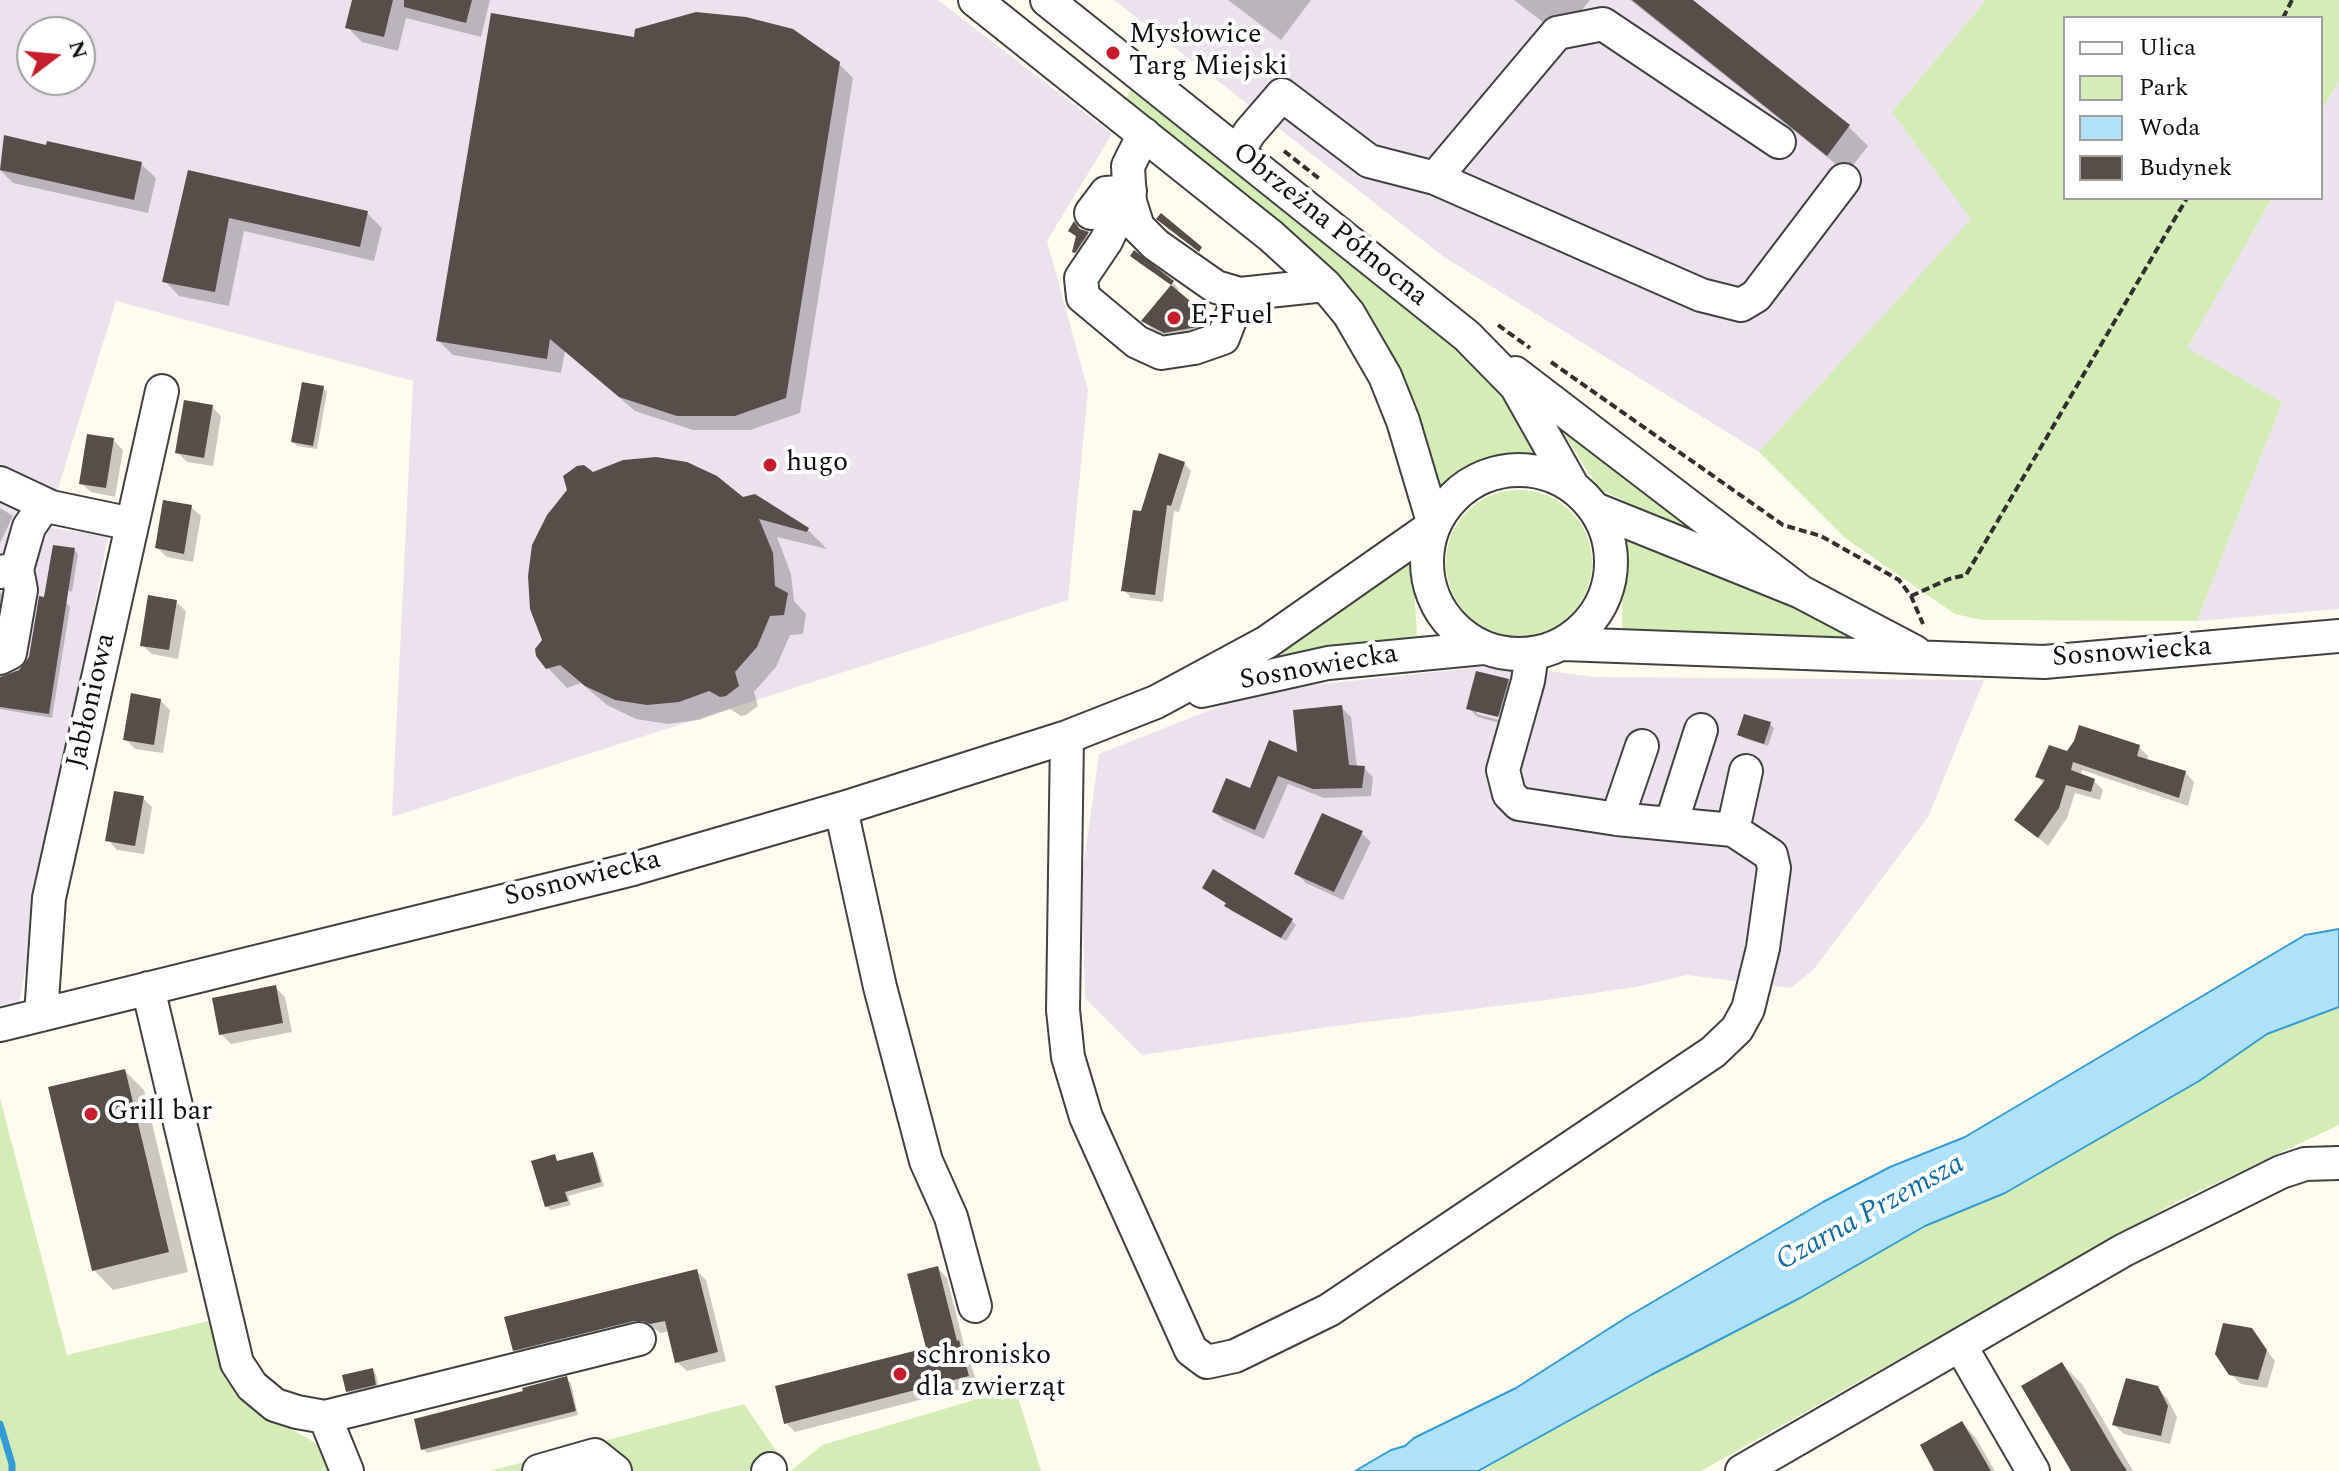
<!DOCTYPE html>
<html>
<head>
<meta charset="utf-8">
<style>
	body { margin:0 }
	#map { position:relative; width:2339px; height:1471px; overflow:hidden; background:#fffbef; font-family:Spectral,serif }
	canvas { display:block }
	.legend { position:absolute; left:2063px; top:16px; width:260px; height:184px; box-sizing:border-box; background:#fff; border:2px solid #9f9f9f; margin:0; padding:10px 14px; list-style:none; font-size:24px; color:#0e0e0e }
	.legend li { display:flex; align-items:center; gap:16px; height:40px }
	.legend b { width:40px; border:2px solid #9f9f9f }
	.north { position:absolute; left:16px; top:16px; width:80px; height:80px; box-sizing:border-box; background:#fff; border:2px solid #9f9f9f; border-radius:50%; rotate:74deg; font-size:22px; font-weight:700; line-height:32px; text-align:center; color:#0e0e0e }
	.north::after { content:''; display:block; margin:auto; width:28px; height:36px; background:#c61e2d; clip-path:polygon(50% 0,100% 100%,50% 72%,0 100%) }
</style>
</head>
<body>
<div id="map">
<canvas width="2339" height="1471"></canvas>
<ul class="legend">
<li><b style="height:10px;background:#fff"></b>Ulica</li>
<li><b style="height:22px;background:#d4ecb6"></b>Park</li>
<li><b style="height:22px;background:#b0e1fa"></b>Woda</li>
<li><b style="height:22px;background:#574e49"></b>Budynek</li>
</ul>
<div class="north">N</div>
</div>
<script>
const g = document.querySelector('canvas').getContext('2d');
g.lineJoin = 'round';
function paint(path, color) {
  g.fillStyle = color;
  g.fill(path, 'evenodd');
}
function shape(rows) {
  const path = new Path2D();
  for (const r of rows) {
    if (r.length === 3) {
      path.moveTo(r[0] + r[2], r[1]);
      path.arc(r[0], r[1], r[2], 0, 2 * Math.PI);
      continue;
    }
    path.moveTo(r[0], r[1]);
    for (let i = 2; i < r.length; i += 2) path.lineTo(r[i], r[i + 1]);
  }
  return path;
}
function strokePath(path, color, width, dash) {
  g.strokeStyle = color;
  g.lineWidth = width;
  g.lineCap = dash ? 'butt' : 'round';
  g.setLineDash(dash || []);
  g.stroke(path);
}
function drawText(font, color, halo, rows, align = 'center') {
  g.font = font + ' Spectral,serif';
  g.lineWidth = 8;
  g.setLineDash([]);
  g.textBaseline = 'middle';
  g.strokeStyle = halo;
  g.fillStyle = color;
  for (const [text, x, y, turn = 0] of rows) {
    g.save();
    g.translate(x, y);
    g.rotate((+turn || 0) * Math.PI / 180);
    g.textAlign = isNaN(turn) ? turn : align;
    if (halo) g.strokeText(text, 0, 0);
    g.fillText(text, 0, 0);
    g.restore();
  }
}
const industrial = shape([
	[0,0,938,0,1112,134,1047,241,1088,390,1068,600,392,817,413,381,116,301,46,527,108,536,19,1003,0,1007],
	[32,32,80,32,80,80,32,80],
	[1114,0,1986,0,1892,112,1972,219,1759,452,1444,257],
	[2339,81,2339,609,2197,621,2282,402,2186,348,2272,198,2321,198,2321,112],
	[1499,665,1594,677,1984,680,1928,817,1814,969,1791,988,1687,975,1636,987,1546,1000,1335,1026,1142,1055,1085,998,1082,876,1099,754,1258,691]
]);
const green = shape([
	[1986,0,2339,0,2339,81,2321,112,2321,18,2065,18,2065,198,2272,198,2187,348,2282,402,2197,621,1982,620,1955,614,1845,538,1759,452,1971,219,1892,112],
	[1132,85,1476,364,1514,409,1542,457,1506,457,1489,460,1468,469,1444,486,1441,485,1422,422,1395,361,1125,102],
	[1556,421,1688,519,1685,529,1599,489],
	[1519,563,73],
	[1623,528,1863,636,1863,642,1622,639],
	[1412,554,1417,636,1282,656,1283,650],
	[2339,1007,2339,1125,2178,1201,1701,1471,1478,1471,1651,1375,1800,1298,1925,1226,2005,1193,2199,1081,2267,1034],
	[0,1098,67,1355,213,1320,278,1422,307,1438,355,1471,0,1471],
	[1015,1388,1041,1471,791,1471,822,1445],
	[744,1404,790,1471,490,1471]
]);
const water = shape([
	[2339,929,2339,1007,2267,1034,2199,1081,2005,1193,1925,1226,1800,1298,1651,1375,1478,1471,1355,1471,1391,1450,1405,1446,1414,1438,1516,1388,1627,1317,1823,1202,1890,1167,1965,1137,2305,935,2339,929]
]);
const shadow = shape([
	[354,0,490,0,481,37,406,18,398,51,362,42,347,27],
	[1228,0,1311,0,1281,40],
	[1514,0,1590,0,1561,36],
	[1630,0,1690,0,1849,127,1868,146,1847,173],
	[635,39,838,63,853,78,800,413,750,430,693,430,635,411,565,351,561,373,453,355,438,340],
	[5,138,141,164,156,178,148,213,13,183,0,170],
	[189,173,367,213,382,228,374,261,244,231,229,306,179,296,165,281],
	[1081,231,1088,234,1097,243,1084,261,1074,251],
	[1135,253,1173,283,1179,289,1177,292,1215,326,1175,342,1153,330,1144,321,1173,286,1139,263,1133,256],
	[323,388,327,392,317,449,297,446,293,442],
	[212,407,221,416,213,466,187,462,178,453],
	[113,440,123,450,115,497,91,492,81,483],
	[1184,463,1191,471,1179,512,1174,511,1163,602,1131,598,1124,590,1142,513],
	[592,474,742,499,807,529,827,549,777,537,791,574,794,601,806,614,803,634,790,635,776,667,754,692,758,706,746,715,741,716,730,709,699,720,668,724,636,719,607,705,581,683,567,688,548,668,544,640],
	[191,507,201,516,193,562,167,557,157,548],
	[0,508,13,516,0,543],
	[74,550,78,554,72,592,54,583],
	[0,592,5,597,0,624],
	[41,599,66,602,70,607,52,718,0,709,0,679,9,677,27,665],
	[176,602,186,611,178,659,152,654,142,645],
	[1508,681,1517,691,1507,725,1478,717,1468,708],
	[1477,709,1508,718,1507,722,1477,714],
	[160,700,170,710,163,753,135,749,125,739],
	[1341,707,1351,717,1357,767,1364,768,1373,777,1371,796,1324,798,1288,784,1264,839,1224,821,1214,812,1251,790,1299,755],
	[1770,724,1774,728,1768,746,1743,738,1739,734],
	[2139,747,2148,756,2147,761,2185,772,2194,782,2188,806,2082,770,2081,776,2094,781,2103,790,2100,800,2075,793,2067,818,2048,846,2017,820,2044,784,2037,776,2067,753],
	[143,798,152,807,144,854,117,850,108,840],
	[1361,833,1371,842,1343,900,1306,883,1297,874],
	[1214,872,1292,921,1296,925,1286,941,1230,910,1227,904,1208,892],
	[275,987,285,997,292,1032,231,1044,221,1034],
	[125,1071,144,1090,188,1272,113,1290,94,1270],
	[592,1154,596,1158,604,1186,568,1196,571,1205,551,1210,546,1206,554,1157,558,1161],
	[938,1268,947,1278,965,1349,978,1385,795,1432,786,1423,928,1350],
	[697,1271,706,1280,726,1361,687,1371,677,1362,669,1331,661,1333,655,1329,645,1329,524,1359,515,1350],
	[2251,1330,2275,1361,2267,1388,2241,1384,2231,1374],
	[2062,1364,2082,1384,2133,1471,2073,1471],
	[372,1370,376,1374,379,1389,352,1395,348,1391],
	[566,1379,571,1383,578,1415,427,1453,423,1449,526,1393],
	[2157,1388,2167,1398,2177,1417,2170,1444,2124,1434,2114,1425],
	[1962,1423,1976,1438,1995,1471,1937,1471]
]);
const stream = shape([
	[0,1424,12,1464,12,1471]
]);
const building = shape([
	[352,0,393,0,384,37,345,28],
	[404,0,472,0,466,23,404,7],
	[1632,0,1693,0,1850,125,1827,156],
	[696,12,746,17,793,29,840,62,786,398,735,416,677,416,619,397,550,339,547,359,436,341,491,13,634,37,635,29],
	[4,135,46,145,47,141,142,162,134,200,0,170],
	[188,170,368,211,360,247,229,218,215,292,162,282],
	[1161,213,1202,247,1199,252,1156,219],
	[1074,221,1080,229,1089,232,1075,253,1072,252,1076,236,1068,231],
	[1134,250,1174,281,1171,285,1130,256],
	[1171,285,1207,315,1197,327,1164,333,1141,321],
	[302,382,324,386,313,446,291,442],
	[184,400,213,405,204,458,175,453],
	[87,434,114,438,106,488,79,484],
	[1159,453,1185,462,1171,506,1167,505,1155,595,1121,591,1133,510,1141,511],
	[656,457,687,462,717,476,743,497,755,494,809,528,807,532,759,519,773,553,775,586,788,593,784,615,770,616,757,647,735,672,739,686,726,696,720,697,709,691,679,702,647,705,615,700,585,686,560,665,546,669,536,656,535,649,542,640,530,609,528,576,532,545,547,515,567,490,563,476,577,466,584,465,593,472,623,460],
	[163,500,192,505,184,554,155,548],
	[53,545,75,548,49,714,0,707,0,677,19,670,29,657,39,596,44,597],
	[148,595,177,600,169,650,140,646],
	[1476,671,1509,679,1498,717,1466,709],
	[131,693,161,699,154,745,123,740],
	[1342,705,1349,765,1365,766,1362,788,1313,789,1278,776,1255,830,1212,812,1226,778,1250,788,1269,740,1297,752,1293,710],
	[1744,714,1771,722,1764,744,1737,735],
	[2079,725,2140,745,2137,756,2186,771,2179,798,2073,762,2071,770,2095,779,2091,792,2066,785,2059,808,2038,838,2014,820,2045,780,2035,777,2049,745,2067,751,2074,741],
	[114,791,144,796,135,846,105,841],
	[1322,813,1363,831,1334,892,1294,874],
	[1213,869,1293,919,1281,938,1224,906,1226,903,1202,888],
	[276,985,283,1023,219,1035,212,998],
	[125,1069,169,1252,92,1271,48,1087],
	[593,1152,601,1182,565,1192,568,1201,545,1207,531,1161,555,1154,557,1161],
	[938,1266,957,1341,959,1340,969,1376,784,1424,775,1386,926,1348,907,1274],
	[697,1269,718,1352,675,1363,665,1321,650,1324,643,1321,634,1321,513,1351,504,1317],
	[2223,1323,2252,1328,2267,1350,2258,1380,2229,1375,2215,1354],
	[2062,1362,2118,1457,2127,1471,2071,1471,2021,1386],
	[373,1368,376,1385,346,1392,342,1375],
	[567,1376,576,1411,421,1450,414,1419,523,1391,522,1388],
	[2126,1378,2158,1386,2168,1406,2161,1436,2112,1425],
	[1962,1421,1991,1471,1934,1471,1920,1445]
]);
const path = shape([
	[2283,18,2292,0],
	[1284,151,1321,180],
	[1498,325,1530,348],
	[1551,362,1783,525,1821,536,1899,580,1911,596,1923,624],
	[1911,596,1949,579,1966,575,2187,198]
]);
const minor = shape([
	[975,0,1271,236,1325,285,1349,314,1385,376,1403,421,1434,525],
	[1047,0,1467,336,1516,386,1573,487],
	[1144,134,1128,166,1130,202,1138,227,1156,245,1216,287,1240,294,1325,285],
	[1237,152,1250,132,1282,95,1369,161,1435,178,1557,33,1603,24,1779,142],
	[1435,178,1701,295,1741,305,1756,296,1844,180],
	[1130,191,1106,241,1081,278,1083,297,1137,342,1161,353,1194,348,1223,338,1240,294],
	[1091,213,1106,193,1130,191],
	[1515,373,1801,592],
	[1519,562,92],
	[0,483,51,507,132,524],
	[1595,509,1801,592,1915,652],
	[0,572,17,569,29,527,45,504],
	[1564,644,2044,662,2339,636],
	[0,658,10,653,21,590,17,569],
	[1202,691,1328,663,1483,648],
	[1067,737,1063,1010,1068,1057,1086,1117,1191,1350,1207,1362,1235,1356,1329,1310,1713,1052,1737,1029,1748,1009,1763,948,1774,868,1771,855,1733,830,1617,819,1519,804,1509,794,1503,770,1528,681,1532,654],
	[841,809,880,987,926,1161,951,1217,975,1306],
	[1617,819,1642,746],
	[1671,824,1701,730],
	[1733,830,1746,771],
	[148,988,237,1363,252,1386,275,1405,297,1412,325,1417,639,1339],
	[41,1015,49,898,162,391],
	[0,1025,633,869,853,805,1067,737,1156,702,1267,642,1434,525],
	[1960,1345,2033,1471],
	[325,1417,347,1471],
	[539,1471,595,1455,615,1471],
	[768,1471,770,1469],
	[1742,1471,2124,1250,2281,1172,2305,1164,2339,1163]
]);
const markers = [
	[1113,53,8,"#c61e2d"],
	[1174,318,8,"#c61e2d"],
	[770,465,8,"#c61e2d"],
	[91,1114,8,"#c61e2d"],
	[900,1374,8,"#c61e2d"]
];
const poiNames = [
	["Mysłowice",1129,37],
	["Targ Miejski",1129,69],
	["E-Fuel",1190,318],
	["hugo",786,465],
	["Grill bar",107,1114],
	["schronisko",916,1358],
	["dla zwierząt",916,1390]
];
const streetNames = [
	["Obrzeżna Północna",1329,226,39],
	["Sosnowiecka",2132,654,-4],
	["Sosnowiecka",1319,669,-10],
	["Jabłoniowa",93,701,-77],
	["Sosnowiecka",583,880,-14]
];
const waterNames = [
	["Czarna Przemsza",1871,1214,-29]
];
paint(industrial, '#ebe2ed');
paint(green, '#d4ecb6');
paint(water, '#b0e1fa');
strokePath(water, '#339bd5', 2);
paint(shadow, '#0003');
strokePath(stream, '#339bd5', 7);
paint(building, '#574e49');
strokePath(minor, '#414141', 36);
strokePath(path, '#303030', 4, [8, 4]);
strokePath(minor, '#fff', 32);
for (const [x, y, r, color] of markers) {
  const dot = new Path2D();
  dot.arc(x, y, r, 0, 2 * Math.PI);
  g.fillStyle = color;
  g.fill(dot);
  strokePath(dot, '#fff', 3);
}
drawText('28px', '#0e0e0e', '#fff', poiNames, 'left');
drawText('28px', '#0e0e0e', '#fff', streetNames);
drawText('italic 30px', '#106ca7', '#fff', waterNames);
</script>
</body>
</html>
